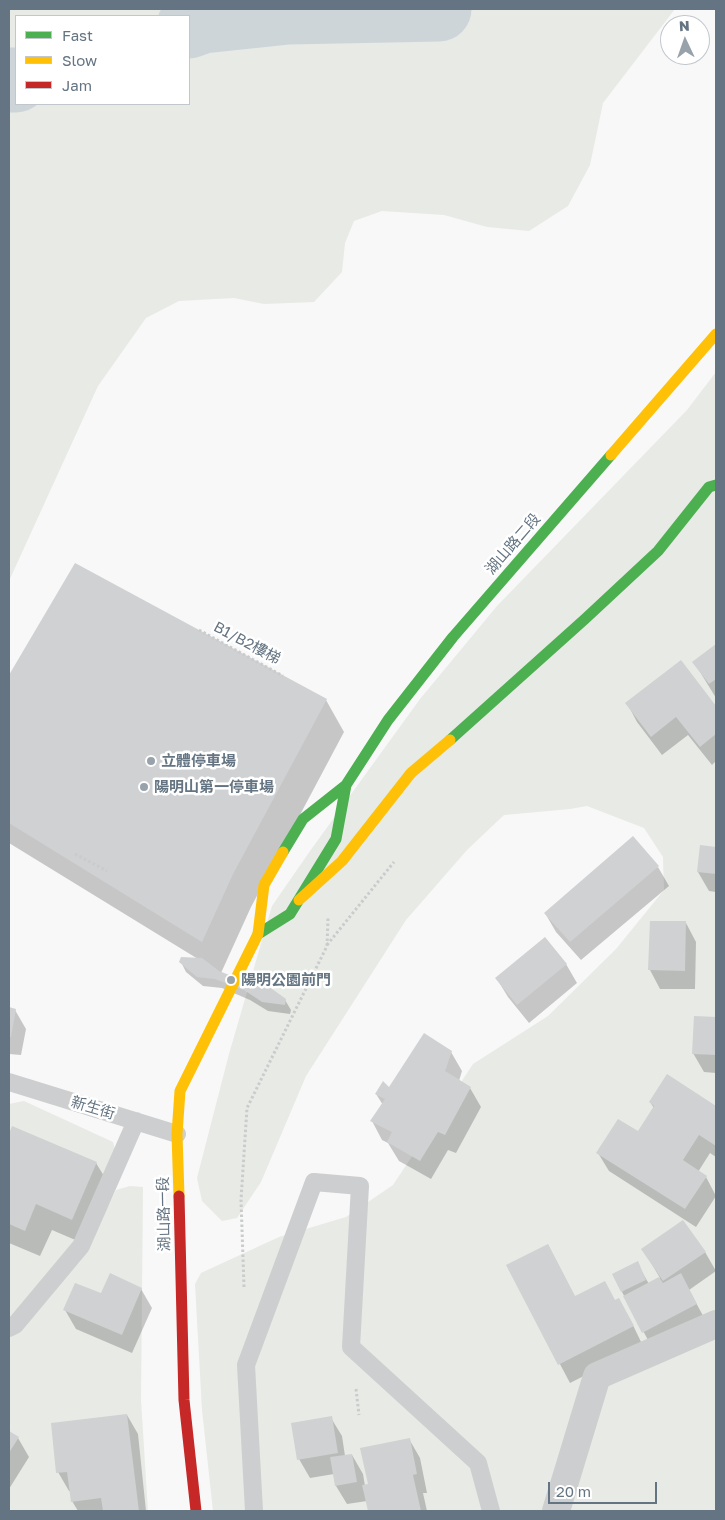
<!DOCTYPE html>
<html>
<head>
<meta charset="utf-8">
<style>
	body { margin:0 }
	#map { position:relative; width:725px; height:1520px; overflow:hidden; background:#f8f8f8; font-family:"Golos Text",sans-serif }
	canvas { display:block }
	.frame { position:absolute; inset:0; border:10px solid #647482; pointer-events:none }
	.legend { position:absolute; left:15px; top:15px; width:175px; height:90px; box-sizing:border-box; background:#fff; border:1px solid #c1c7cd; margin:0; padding:6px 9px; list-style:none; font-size:15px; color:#647482 }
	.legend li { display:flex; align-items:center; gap:10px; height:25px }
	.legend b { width:25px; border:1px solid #c1c7cd }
	.north { position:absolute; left:660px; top:15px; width:50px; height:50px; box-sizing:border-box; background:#fff; border:1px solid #c1c7cd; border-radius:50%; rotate:357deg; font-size:14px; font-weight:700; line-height:20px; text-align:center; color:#647482 }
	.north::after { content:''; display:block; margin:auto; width:18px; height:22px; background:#98a2ab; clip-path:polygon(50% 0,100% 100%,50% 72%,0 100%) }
	.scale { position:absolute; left:548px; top:1482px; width:109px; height:22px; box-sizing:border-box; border:2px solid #647482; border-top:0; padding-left:6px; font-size:15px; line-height:18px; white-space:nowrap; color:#647482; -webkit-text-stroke:4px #fff; paint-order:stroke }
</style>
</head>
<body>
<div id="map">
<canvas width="725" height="1520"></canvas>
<div class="frame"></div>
<ul class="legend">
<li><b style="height:6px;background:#4caf50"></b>Fast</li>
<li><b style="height:6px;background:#ffc107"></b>Slow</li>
<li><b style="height:6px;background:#c62828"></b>Jam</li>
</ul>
<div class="north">N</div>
<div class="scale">20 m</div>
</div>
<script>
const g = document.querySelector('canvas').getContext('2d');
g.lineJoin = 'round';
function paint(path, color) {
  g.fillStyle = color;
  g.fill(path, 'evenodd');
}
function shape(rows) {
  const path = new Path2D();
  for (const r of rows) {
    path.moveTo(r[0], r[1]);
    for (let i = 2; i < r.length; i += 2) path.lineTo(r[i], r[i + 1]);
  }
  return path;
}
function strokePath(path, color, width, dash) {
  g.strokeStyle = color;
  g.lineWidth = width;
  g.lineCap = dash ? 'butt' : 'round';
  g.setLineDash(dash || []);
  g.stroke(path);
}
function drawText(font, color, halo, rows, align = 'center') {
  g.font = font + ' "Golos Text","Noto Sans TC",sans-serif';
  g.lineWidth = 5;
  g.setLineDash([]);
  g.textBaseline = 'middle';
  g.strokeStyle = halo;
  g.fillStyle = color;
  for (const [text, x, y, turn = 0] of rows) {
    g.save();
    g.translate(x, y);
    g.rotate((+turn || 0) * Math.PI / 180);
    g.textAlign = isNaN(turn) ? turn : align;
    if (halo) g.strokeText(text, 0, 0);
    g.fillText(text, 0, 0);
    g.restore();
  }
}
const green = shape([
	[9,9,675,9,603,103,590,165,568,206,529,231,487,227,444,215,382,211,354,221,345,243,342,272,314,302,264,304,234,298,179,301,146,318,98,386,9,581],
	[16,16,189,16,189,104,16,104],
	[716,372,716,1511,213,1511,202,1410,195,1284,201,1273,279,1237,346,1217,393,1185,473,1064,548,1016,616,949,664,890,663,857,644,828,587,806,570,809,504,815,467,850,406,920,306,1076,261,1182,237,1218,222,1221,202,1201,197,1178,229,1054,272,906,310,851,420,699,497,606,687,410],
	[24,1101,113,1142,116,1153,78,1236,9,1319,9,1104],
	[130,1186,143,1187,141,1400,148,1511,9,1511,9,1335,48,1296,80,1261,116,1190]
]);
const shadow = shape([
	[76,564,326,700,344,732,251,907,221,973,285,1000,291,1010,290,1014,268,1011,250,1000,222,988,203,986,186,972,181,962,198,959,9,843,9,678],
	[716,646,716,698,694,662],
	[681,662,716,708,716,761,712,765,688,735,662,755,637,722,627,703],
	[701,847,716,849,716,892,709,891,698,872],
	[658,867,669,886,581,960,556,932,545,913],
	[651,922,686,923,696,942,695,989,660,989,650,970],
	[566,964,577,983,529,1023,508,997,497,979],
	[9,1008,15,1010,26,1029,21,1055,9,1054],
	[695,1017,716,1018,716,1073,704,1072,693,1053],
	[451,1052,462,1071,459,1081,470,1088,481,1107,456,1153,448,1150,431,1179,399,1161,388,1143,382,1140,372,1121,383,1105,376,1094,389,1089],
	[667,1076,716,1107,716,1157,710,1153,698,1172,706,1177,716,1196,696,1227,609,1171,598,1153,638,1133,654,1108,650,1102],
	[13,1128,96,1163,112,1189,87,1245,52,1230,40,1256,9,1243,9,1137],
	[548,1245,575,1297,616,1301,630,1319,643,1346,570,1383,508,1266],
	[643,1249,705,1252,716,1271,689,1290,707,1323,654,1351,622,1292,637,1263,649,1284,660,1278],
	[141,1289,152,1308,132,1353,76,1329,65,1310,101,1295],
	[127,1415,138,1434,146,1511,78,1511,72,1501,71,1491,69,1491,58,1472],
	[331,1418,342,1436,345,1456,352,1455,363,1474,365,1486,369,1485,409,1439,420,1458,427,1493,423,1493,427,1511,369,1511,367,1501,347,1504,336,1486,334,1474,310,1478,299,1459],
	[9,1432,18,1438,29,1457,9,1489]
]);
const river = shape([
	[189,26,203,21,288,12,439,9],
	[9,80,16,80]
]);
const building = shape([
	[75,563,327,699,233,874,202,942,9,823,9,675],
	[716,644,716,679,709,684,692,662],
	[681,660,716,706,716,734,700,747,676,717,651,737,625,703],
	[633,836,659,866,570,942,544,913],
	[700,845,716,847,716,874,697,872],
	[650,921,686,921,685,971,648,970],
	[545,937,567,964,517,1005,495,978],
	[181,957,202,958,219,971,247,982,268,986,286,999,285,1005,262,1002,244,990,215,979,197,977,179,962],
	[9,1007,16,1009,11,1037,9,1037],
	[694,1016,716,1017,716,1055,692,1054],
	[424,1033,452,1051,445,1071,471,1087,445,1135,438,1132,420,1161,387,1142,392,1132,370,1121,385,1099,375,1094,383,1081,389,1087],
	[667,1074,716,1106,716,1146,699,1135,683,1160,707,1176,685,1209,596,1153,618,1119,638,1131,654,1106,649,1102],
	[12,1126,97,1162,72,1220,36,1204,25,1231,9,1224,9,1134],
	[683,1220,706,1252,663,1281,641,1249],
	[548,1244,575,1296,605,1281,615,1300,619,1298,634,1326,558,1365,506,1265],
	[638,1261,646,1280,621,1292,612,1274],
	[110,1273,142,1288,122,1335,63,1310,75,1283,101,1293],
	[681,1273,697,1304,642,1333,623,1296,659,1277,663,1283],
	[127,1414,139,1511,103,1511,101,1498,71,1502,67,1472,56,1473,51,1423],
	[332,1416,338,1453,297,1460,291,1423],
	[9,1431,19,1437,9,1453],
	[410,1438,417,1474,413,1475,421,1511,368,1511,362,1485,368,1484,360,1448],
	[352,1454,357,1482,335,1486,330,1457]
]);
const path = shape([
	[709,9,709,10],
	[199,630,283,676],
	[75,854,107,871],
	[327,945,394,862],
	[244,1287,241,1200,247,1108,327,946,328,918],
	[356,1389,359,1415]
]);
const lane = shape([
	[9,1082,177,1134],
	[9,1328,15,1325,81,1246,136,1121],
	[254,1511,246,1365,314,1182,360,1186,351,1347,478,1463,491,1511]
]);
const street = shape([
	[556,1511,597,1376,716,1324]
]);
const fast = shape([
	[450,740,585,619,658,551,709,487,716,485],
	[283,852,303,819,346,785,388,720,453,637,611,455],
	[258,934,290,914,336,839,346,785]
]);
const slow = shape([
	[611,455,716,334],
	[299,900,342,861,411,773,450,740],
	[179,1196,177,1134,180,1091,258,934,264,885,283,852]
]);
const jam = shape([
	[179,1196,184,1400,196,1511]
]);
const markers = [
	[151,761,5,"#98a2ab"],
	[144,787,5,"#98a2ab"],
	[231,980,5,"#98a2ab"]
];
const streetNames = [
	["湖山路二段",513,544,-49],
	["B1/B2樓梯",247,643,28],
	["新生街",93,1108,17],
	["湖山路一段",164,1214,-91]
];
const poiNames = [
	["立體停車場",161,761],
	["陽明山第一停車場",154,787],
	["陽明公園前門",241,980]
];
paint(green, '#e7eae5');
paint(shadow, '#0003');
strokePath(river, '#cdd5d8', 65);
paint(building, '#cfd1d2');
strokePath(path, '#cacbcc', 3, [2.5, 2.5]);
strokePath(lane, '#cdcecf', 18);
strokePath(street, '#cdcecf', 28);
strokePath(fast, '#4caf50', 11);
strokePath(slow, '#ffc107', 11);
strokePath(jam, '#c62828', 11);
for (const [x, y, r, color] of markers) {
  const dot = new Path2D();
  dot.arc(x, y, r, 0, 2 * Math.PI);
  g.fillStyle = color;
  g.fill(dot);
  strokePath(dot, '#fff', 2);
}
drawText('15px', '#647482', '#fff', streetNames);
drawText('bold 15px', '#647482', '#fff', poiNames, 'left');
</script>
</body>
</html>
